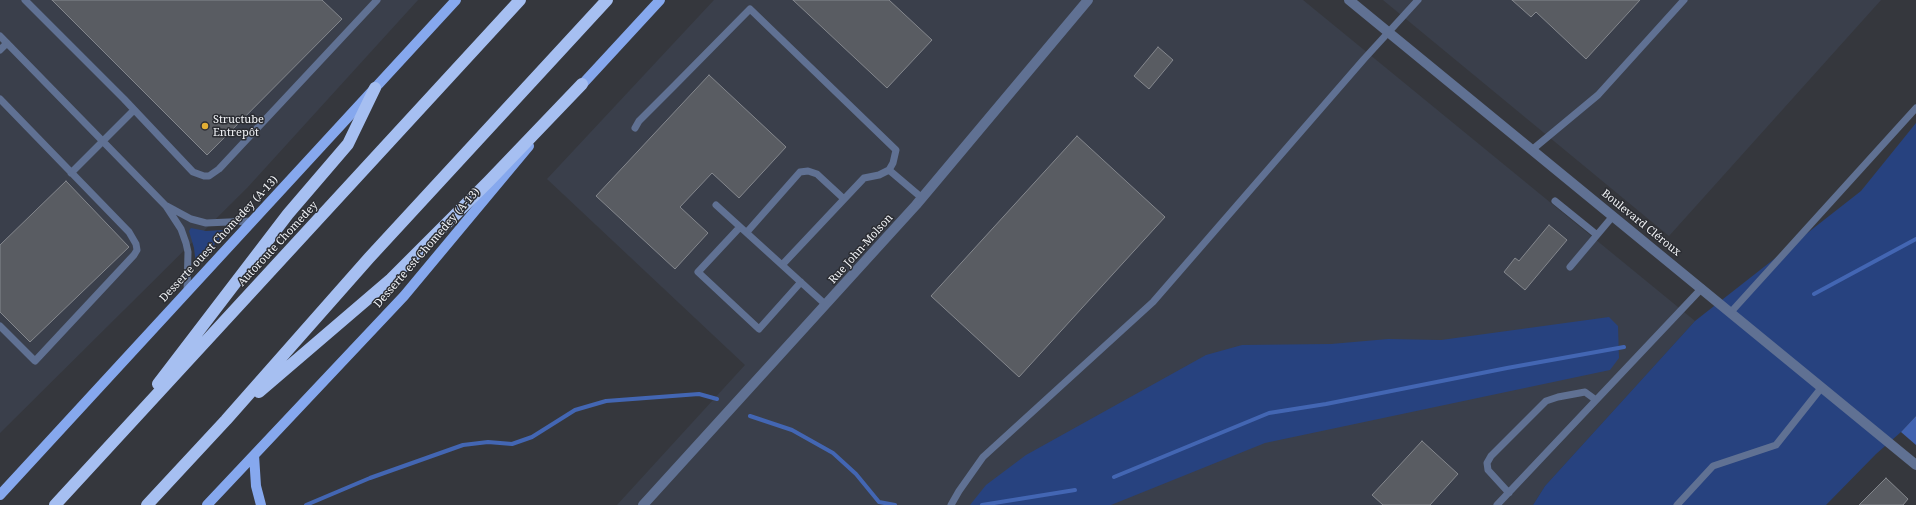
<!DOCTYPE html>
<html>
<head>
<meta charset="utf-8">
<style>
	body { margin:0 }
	canvas { display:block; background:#35373d }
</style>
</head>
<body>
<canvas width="1916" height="505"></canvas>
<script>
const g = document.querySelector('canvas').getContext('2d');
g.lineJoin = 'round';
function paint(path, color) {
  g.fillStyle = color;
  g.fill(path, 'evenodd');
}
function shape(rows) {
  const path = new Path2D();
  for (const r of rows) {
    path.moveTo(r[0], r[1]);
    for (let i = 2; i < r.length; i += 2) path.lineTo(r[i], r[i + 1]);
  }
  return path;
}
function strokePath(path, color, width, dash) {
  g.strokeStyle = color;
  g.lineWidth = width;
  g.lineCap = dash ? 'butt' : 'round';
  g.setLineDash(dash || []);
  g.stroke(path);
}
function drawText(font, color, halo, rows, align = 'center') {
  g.font = font + ' "Noto Serif",serif';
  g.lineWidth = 3;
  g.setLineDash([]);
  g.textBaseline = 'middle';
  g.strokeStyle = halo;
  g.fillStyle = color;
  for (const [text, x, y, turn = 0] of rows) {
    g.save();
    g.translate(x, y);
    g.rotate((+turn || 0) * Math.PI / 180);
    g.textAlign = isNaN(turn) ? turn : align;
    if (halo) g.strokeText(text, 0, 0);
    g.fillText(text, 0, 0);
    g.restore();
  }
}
const built = shape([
	[0,0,418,0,247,188,0,433],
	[714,0,1303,0,1695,321,1545,486,1533,505,617,505,745,365,547,179],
	[1383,0,1881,0,1669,236]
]);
const green = shape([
	[1916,123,1916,416,1901,432,1876,454,1826,505,1533,505,1545,486,1695,321,1861,191],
	[191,228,206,231,224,230,225,233,196,265,194,248,189,231],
	[1609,317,1618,326,1619,358,1610,370,1265,443,1111,505,970,505,986,485,1026,455,1206,355,1242,345,1331,344,1388,339,1441,340]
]);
const forest = shape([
	[1916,416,1916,445,1901,432]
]);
const stream = shape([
	[1814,294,1916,239],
	[750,416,792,430,833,453,856,474,879,502,895,505],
	[1114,477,1269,413,1326,404,1507,368,1624,347],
	[306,505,370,478,463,445,488,442,512,444,532,437,575,410,606,401,699,394,717,399],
	[982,505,1075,490]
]);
const building = shape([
	[52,0,322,0,342,19,207,155,52,0],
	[793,0,889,0,932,40,887,88,793,0],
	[1512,0,1640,0,1586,59,1536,12,1531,17,1512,0],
	[1158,47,1173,60,1149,89,1134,76,1158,47],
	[709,75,786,147,739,198,712,173,680,207,708,233,675,269,596,196,709,75],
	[1077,136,1165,217,1019,377,931,296,1077,136],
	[66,181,129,247,30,342,0,312,0,245,66,181],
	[1549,225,1567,240,1525,290,1504,272,1515,258,1519,261,1549,225],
	[1422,441,1458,474,1430,505,1383,505,1372,495,1422,441],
	[1886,478,1908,499,1903,505,1859,505,1886,478]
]);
const service = shape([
	[25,0,124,99,193,172,204,176,209,176,219,169,377,0],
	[0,36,166,206,181,229,186,243,188,252,187,292],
	[0,50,7,43],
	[0,99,129,232,136,244,137,250,134,255,35,361,0,326],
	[635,128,639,121,674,86,750,9,896,150,893,163,889,170,879,175,864,178,782,265],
	[1533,149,1598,95,1684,0],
	[889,170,922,198],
	[71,173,134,110],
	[1555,201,1597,235],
	[716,205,826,305],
	[167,206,191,219,206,223,251,221],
	[740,227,698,272,759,329,801,282],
	[747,232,800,172,808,171,817,174,844,199],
	[1570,267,1613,216],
	[1731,312,1916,108],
	[1509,493,1488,470,1487,463,1491,456,1546,401,1558,397,1585,392,1596,400],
	[951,505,959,491,983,457,1153,302,1364,59,1418,0],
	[1497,505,1702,288],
	[1677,505,1713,466,1776,445,1822,387]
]);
const minor = shape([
	[643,505,916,205,1088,0]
]);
const tertiary = shape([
	[1349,0,1916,465]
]);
const primary = shape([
	[577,90,660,0],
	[254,455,256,486,261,505],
	[0,495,456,0],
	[207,505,404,296,529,146]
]);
const motorway = shape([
	[158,384,288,214,348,144,375,88],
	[259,392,391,279,489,181,582,84],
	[55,505,520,0],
	[147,505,226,420,369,258,607,0]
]);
const markers = [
	[205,126,4,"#e2af34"]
];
const poiNames = [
	["Structube",213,120],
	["Entrepôt",213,133]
];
const streetNames = [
	["Boulevard Cléroux",1641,223,39],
	["Desserte ouest Chomedey (A-13)",219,239,-47],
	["Autoroute Chomedey",278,244,-47],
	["Desserte est Chomedey (A-13)",427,248,-49],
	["Rue John-Molson",861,249,-48]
];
paint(built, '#3a3f4b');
paint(green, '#27427f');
paint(forest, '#4163b0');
strokePath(stream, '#4366b3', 4);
paint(building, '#595c62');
strokePath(building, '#84878d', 1);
strokePath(service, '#607193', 7);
strokePath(minor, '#607193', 10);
strokePath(tertiary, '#607193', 10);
strokePath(primary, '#86a8ee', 10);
strokePath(motorway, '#a6bff1', 12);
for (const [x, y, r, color] of markers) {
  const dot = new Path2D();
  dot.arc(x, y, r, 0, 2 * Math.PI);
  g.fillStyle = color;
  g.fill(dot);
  strokePath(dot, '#2b2d33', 1.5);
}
drawText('11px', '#f1f3f6', '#2b2d33', poiNames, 'left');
drawText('11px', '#f1f3f6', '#2b2d33', streetNames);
</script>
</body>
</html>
